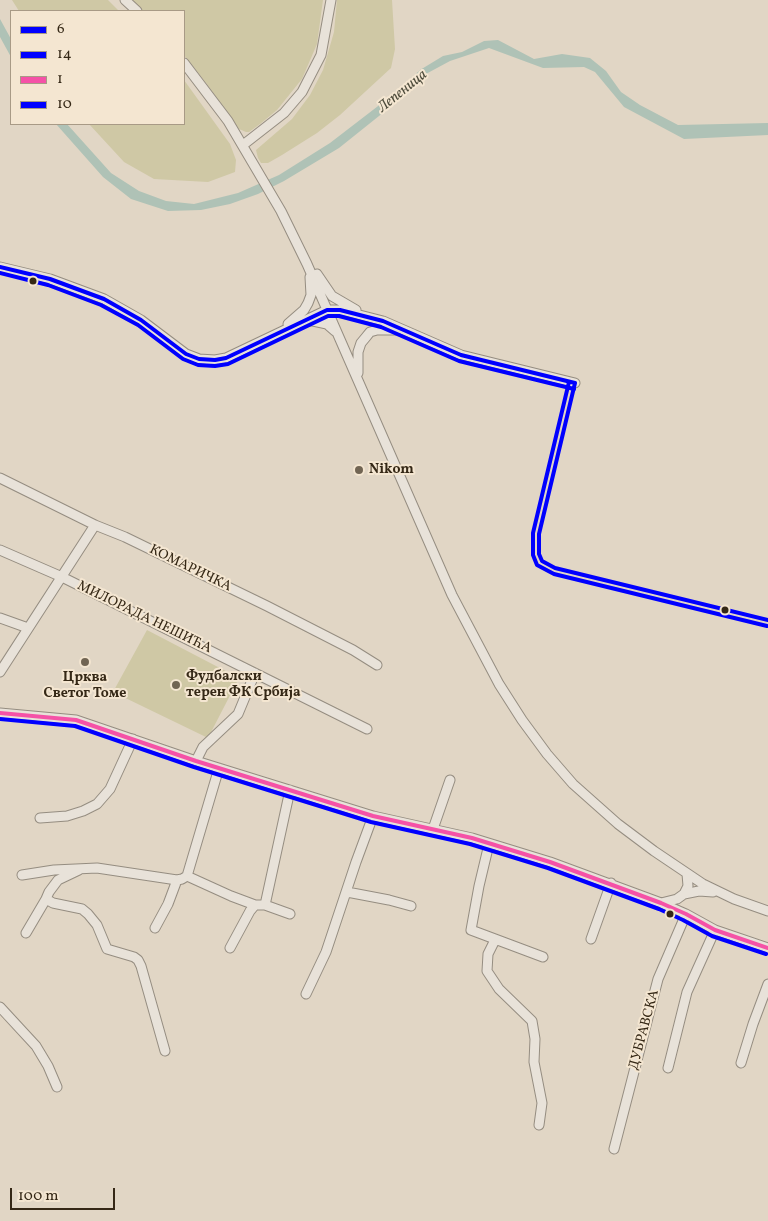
<!DOCTYPE html>
<html>
<head>
<meta charset="utf-8">
<style>
	body { margin:0 }
	#map { position:relative; width:768px; height:1221px; overflow:hidden; background:#e1d6c5; font-family:Vollkorn,serif }
	canvas { display:block }
	.legend { position:absolute; left:10px; top:10px; width:175px; height:115px; box-sizing:border-box; background:#f4e6d1; border:1px solid #a89a86; margin:0; padding:6px 9px; list-style:none; font-size:15px; color:#352816 }
	.legend li { display:flex; align-items:center; gap:10px; height:25px }
	.legend b { width:25px; border:1px solid #a89a86 }
	.scale { position:absolute; left:10px; top:1188px; width:105px; height:22px; box-sizing:border-box; border:2px solid #352816; border-top:0; padding-left:6px; font-size:15px; line-height:18px; white-space:nowrap; color:#352816; -webkit-text-stroke:4px #f4e6d1; paint-order:stroke }
</style>
</head>
<body>
<div id="map">
<canvas width="768" height="1221"></canvas>
<ul class="legend">
<li><b style="height:6px;background:#00f"></b>6</li>
<li><b style="height:6px;background:#00f"></b>14</li>
<li><b style="height:6px;background:#f552a7"></b>1</li>
<li><b style="height:6px;background:#00f"></b>10</li>
</ul>
<div class="scale">100 m</div>
</div>
<script>
const g = document.querySelector('canvas').getContext('2d');
g.lineJoin = 'round';
function paint(path, color) {
  g.fillStyle = color;
  g.fill(path, 'evenodd');
}
function shape(rows) {
  const path = new Path2D();
  for (const r of rows) {
    path.moveTo(r[0], r[1]);
    for (let i = 2; i < r.length; i += 2) path.lineTo(r[i], r[i + 1]);
  }
  return path;
}
function strokePath(path, color, width, dash) {
  g.strokeStyle = color;
  g.lineWidth = width;
  g.lineCap = dash ? 'butt' : 'round';
  g.setLineDash(dash || []);
  g.stroke(path);
}
function drawText(font, color, halo, rows, align = 'center') {
  g.font = font + ' Vollkorn,serif';
  g.lineWidth = 4;
  g.setLineDash([]);
  g.textBaseline = 'middle';
  g.strokeStyle = halo;
  g.fillStyle = color;
  for (const [text, x, y, turn = 0] of rows) {
    g.save();
    g.translate(x, y);
    g.rotate((+turn || 0) * Math.PI / 180);
    g.textAlign = isNaN(turn) ? turn : align;
    if (halo) g.strokeText(text, 0, 0);
    g.fillText(text, 0, 0);
    g.restore();
  }
}
const green = shape([
	[12,0,108,0,119,11,19,11],
	[130,0,323,0,317,44,302,79,277,110,260,124,249,132,246,132,239,129,206,83,184,55,184,11,142,11],
	[337,0,392,0,395,49,391,68,340,115,317,133,282,155,268,163,261,163,258,158,256,150,292,119,310,95,323,70,334,32],
	[184,80,230,144,236,160,235,172,208,182,154,179,124,162,89,124,184,124],
	[147,630,239,678,208,738,113,692]
]);
const water = shape([
	[0,19,11,39,11,57,0,37],
	[498,40,534,59,562,54,590,58,606,71,621,92,640,105,678,125,768,123,768,135,684,139,624,107,595,72,584,67,543,68,489,48,450,61,424,75,384,112,339,148,284,181,258,194,230,204,201,210,168,211,131,199,103,177,56,124,67,124,111,173,139,191,166,201,194,204,238,193,279,175,330,143,395,93,420,70,443,56,462,52,484,41]
]);
const minor = shape([
	[125,0,137,11],
	[184,63,228,121,281,211,307,264,452,595,499,684,522,720,547,754,573,784,618,824,654,851,703,884,734,899,768,911],
	[243,145,284,113,302,92,321,55,331,0],
	[0,267,50,279,104,299,141,320,186,354,199,359,215,360,226,358,327,310,340,310,383,321,461,355,575,383],
	[317,274,332,296,356,310],
	[306,321,313,321,327,324,335,331],
	[288,324,304,310,308,303,311,295,310,277],
	[358,373,358,352,361,343,366,337,370,332,377,330,396,330],
	[0,478,95,525,125,537,267,606,353,650,377,665],
	[0,550,62,577,367,729],
	[0,618,28,628],
	[0,672,95,525],
	[0,713,76,720,196,761,373,816,472,838,550,862,661,903,686,914,715,930,768,948],
	[196,761,203,747,238,714,255,673],
	[40,818,67,816,83,811,97,804,110,789,133,739],
	[433,829,450,780],
	[489,844,479,886,471,930,543,957],
	[79,870,58,880,49,892,46,899,53,903,82,909,88,914,97,925,107,949,134,957,138,960,141,966,165,1051],
	[22,875,54,870,97,868,177,880],
	[187,876,231,896,255,905],
	[347,892,389,900,411,906],
	[684,894,699,891,713,892],
	[661,903,677,899,684,894,688,886,687,874],
	[265,905,290,914],
	[155,928,168,904,177,880,182,879,187,876,219,768],
	[26,933,46,899],
	[591,939,611,883],
	[495,940,488,954,487,971,499,989,532,1021,535,1039,534,1062,542,1103,539,1125],
	[230,948,250,911,255,905,265,905,290,790],
	[306,994,326,952,356,862,373,816],
	[0,1007,36,1046,48,1066,57,1087],
	[741,1063,753,1024,768,984],
	[668,1068,687,992,715,930],
	[614,1149,658,979,686,914]
]);
const bus1 = shape([
	[0,267,50,279,104,299,141,320,186,354,199,359,215,360,226,358,327,310,340,310,383,321,461,355,575,383],
	[575,383,539,534,539,554,542,561,555,568,768,620]
]);
const bus2 = shape([
	[0,273,48,285,101,305,138,325,183,359,198,365,215,366,228,364,328,316,339,316,381,327,459,361,574,389],
	[569,382,533,533,533,555,537,565,554,574,767,626]
]);
const bus3 = shape([
	[0,713,76,720,196,761,373,816,472,838,550,862,661,903,686,914,715,930,768,948]
]);
const bus4 = shape([
	[0,719,75,726,194,767,371,822,470,844,548,868,659,909,683,920,712,936,766,954]
]);
const markers = [
	[33,281,4.5,"#352816"],
	[359,470,5,"#716553"],
	[725,610,4.5,"#352816"],
	[85,662,5,"#716553"],
	[176,685,5,"#716553"],
	[670,914,4.5,"#352816"]
];
const poiNames = [
	["Nikom",369,470],
	["Фудбалски",186,677],
	["терен ФК Србија",186,693],
	["Црква",85,678,"center"],
	["Светог Томе",85,694,"center"]
];
const streetNames = [
	["КОМАРИЧКА",190,569,26],
	["МИЛОРАДА НЕШИЋА",144,618,26],
	["ДУБРАВСКА",645,1030,-75]
];
const waterNames = [
	["Лепеница",403,92,-39]
];
paint(green, '#cfc8a5');
paint(water, '#afc2b6');
strokePath(minor, '#958d81', 11);
strokePath(minor, '#e8e2d9', 9);
strokePath(bus1, '#00f', 4);
strokePath(bus2, '#00f', 4);
strokePath(bus3, '#f552a7', 4);
strokePath(bus4, '#00f', 4);
for (const [x, y, r, color] of markers) {
  const dot = new Path2D();
  dot.arc(x, y, r, 0, 2 * Math.PI);
  g.fillStyle = color;
  g.fill(dot);
  strokePath(dot, '#f4e6d1', 2);
}
drawText('bold 14px', '#352816', '#f4e6d1', poiNames, 'left');
drawText('14px', '#352816', '#f4e6d1', streetNames);
drawText('italic 15px', '#4e4c3c', '#f4e6d1', waterNames);
</script>
</body>
</html>
